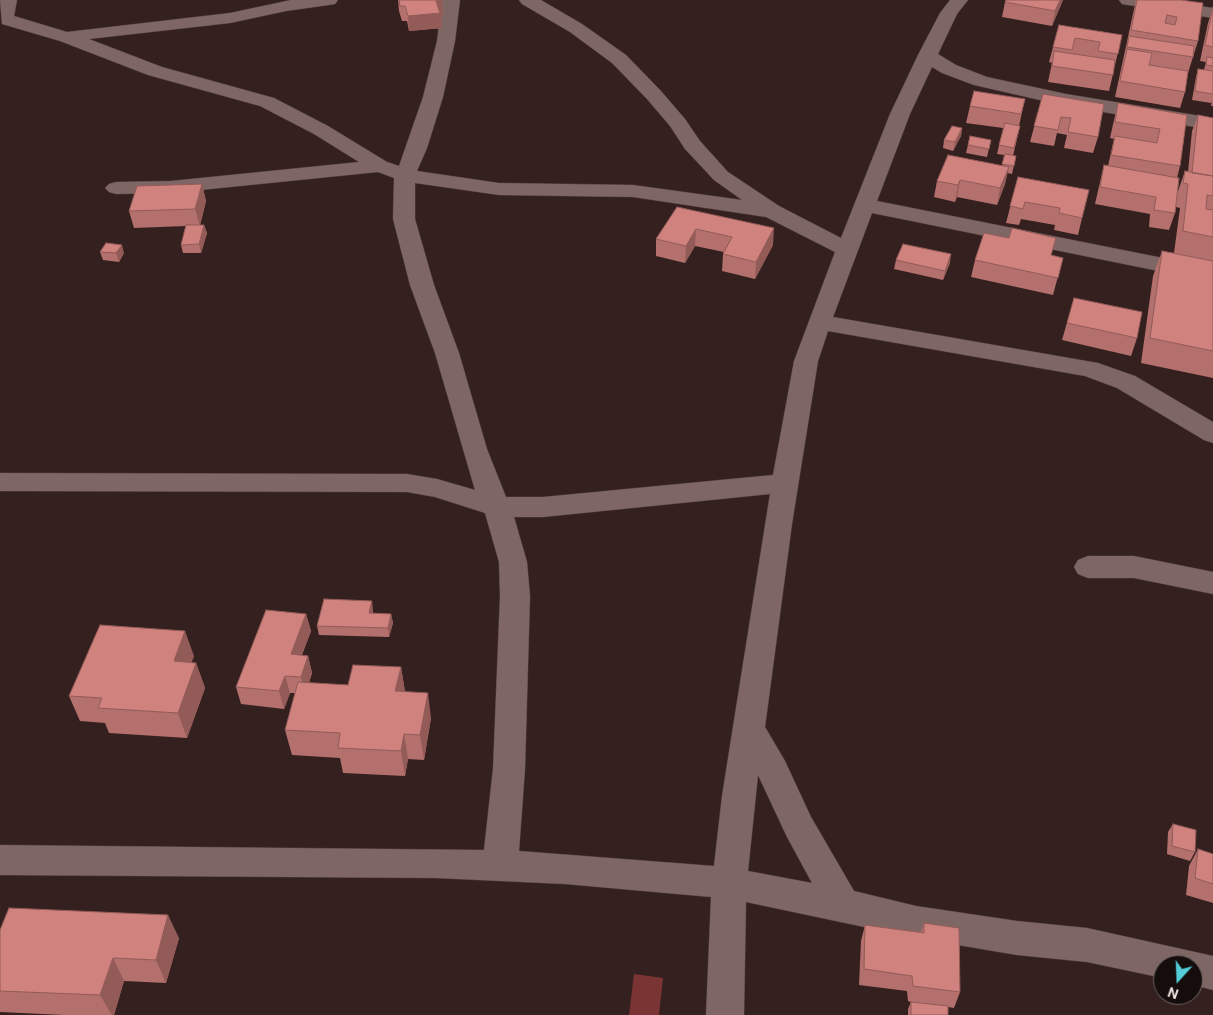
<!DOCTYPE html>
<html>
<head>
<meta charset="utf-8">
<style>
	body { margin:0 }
	#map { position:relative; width:1213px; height:1015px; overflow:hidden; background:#34201f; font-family:"DM Sans",sans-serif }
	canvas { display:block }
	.north { position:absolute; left:1153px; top:955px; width:50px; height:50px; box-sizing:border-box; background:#150c0c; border:1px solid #6f6464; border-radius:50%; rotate:200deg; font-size:14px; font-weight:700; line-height:20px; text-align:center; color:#f6e8e7 }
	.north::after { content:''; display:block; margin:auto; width:18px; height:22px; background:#52ccd6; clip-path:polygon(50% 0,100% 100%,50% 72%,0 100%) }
</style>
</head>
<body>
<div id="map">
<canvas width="1213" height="1015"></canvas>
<div class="north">N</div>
</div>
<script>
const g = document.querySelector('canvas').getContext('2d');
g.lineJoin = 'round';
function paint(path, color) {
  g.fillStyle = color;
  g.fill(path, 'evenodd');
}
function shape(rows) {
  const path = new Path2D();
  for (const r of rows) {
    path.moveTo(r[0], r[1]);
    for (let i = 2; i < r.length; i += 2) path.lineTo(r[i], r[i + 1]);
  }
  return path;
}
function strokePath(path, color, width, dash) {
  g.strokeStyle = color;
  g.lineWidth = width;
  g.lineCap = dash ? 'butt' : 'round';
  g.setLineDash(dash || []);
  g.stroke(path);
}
const water = shape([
	[634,974,663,978,659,1015,629,1015]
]);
const minor = shape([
	[0,0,17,0,14,16,67,32,230,13,291,0,338,0,335,4,329,5,286,11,230,23,89,39,162,67,274,98,328,126,387,162,399,166,423,97,437,41,442,0,460,0,455,41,443,97,427,148,417,171,499,183,633,185,742,200,714,180,685,149,670,126,647,99,612,63,570,32,522,4,519,0,541,0,582,24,626,55,661,91,685,119,700,141,728,172,779,206,841,238,890,114,918,55,940,13,950,0,968,0,957,14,938,54,956,65,987,77,1066,94,1213,118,1213,130,1066,106,974,85,942,73,932,67,910,114,877,201,1213,268,1213,282,872,213,833,317,1098,363,1135,376,1213,422,1213,443,1204,440,1117,388,1085,376,828,331,818,361,792,524,765,727,785,761,811,817,854,891,916,906,1017,921,1087,928,1213,956,1213,990,1193,985,1193,965,1163,965,1163,978,1087,962,1017,955,916,938,746,902,744,1015,706,1015,711,897,565,884,436,878,0,875,0,845,484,850,493,769,500,596,499,562,485,513,435,497,407,492,0,491,0,473,407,474,437,479,475,490,435,353,410,285,393,219,394,178,378,172,171,193,116,194,109,192,105,188,109,184,116,182,171,181,359,162,314,134,260,106,148,75,60,41,2,24,0,0],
	[415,183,499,195,633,197,766,217,835,252,794,361,773,475,543,497,506,497,487,449,459,353,434,285,415,219,415,183],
	[770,494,722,796,714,866,519,851,525,769,530,596,527,562,514,517,543,517,770,494],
	[758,775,787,837,812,883,748,871,758,775],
	[1119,0,1162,0,1213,8,1213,18,1128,5,1122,4,1119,0],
	[1088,556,1134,556,1213,572,1213,594,1134,578,1088,578,1078,574,1074,567,1078,560,1088,556]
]);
const wall = shape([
	[398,0,442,0,443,16,441,16,442,28,409,31,407,21,402,21,399,11],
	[1063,0,1052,26,1002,17,1005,2],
	[1136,0,1181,0,1198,41,1188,73,1185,92,1180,108,1115,97],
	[1213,7,1213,106,1211,106,1212,101,1211,103,1192,100,1196,77,1198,69,1204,70,1206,62,1200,61,1208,23],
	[1059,25,1122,35,1109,91,1048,82,1052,63,1049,62],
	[1043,94,1098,137,1093,153,1064,148,1067,135,1057,133,1054,146,1030,142],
	[1025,99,1019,126,1020,126,1013,156,1016,156,1012,174,1007,173,1005,184,997,205,957,197,955,202,934,197,937,181,1002,166,1004,155,997,154,1003,128,966,123,970,106],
	[1118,103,1187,115,1180,166,1177,178,1177,194,1185,171,1188,172,1192,131,1198,115,1213,118,1213,378,1141,363,1153,276,1162,251,1174,253,1180,208,1176,207,1175,213,1169,230,1149,227,1150,214,1095,204,1100,182,1104,165,1108,166,1114,139,1110,138,1114,120],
	[962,128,961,136,953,151,943,148,944,140],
	[991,140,987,157,966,153,968,145],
	[1018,177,1082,218,1078,235,1054,230,1055,225,1021,219,1019,225,1006,223],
	[202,184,206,201,200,225,204,225,207,233,201,253,183,253,181,245,186,226,134,228,129,211],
	[677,207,773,245,755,279,722,271,723,254,724,252,695,246,685,263,656,256,656,239],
	[100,252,124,253,119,262,103,260],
	[1052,256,1063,258,1053,295,971,277,975,260],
	[896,260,950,263,943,280,894,269],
	[1074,298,1137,338,1131,356,1062,340],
	[373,610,373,613,391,614,393,623,389,637,319,635,317,626],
	[306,614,311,631,302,655,308,656,312,673,309,683,348,685,401,667,405,692,431,718,424,760,408,759,405,776,343,773,340,758,292,755,285,730,295,693,290,693,284,709,241,704,236,687],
	[194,656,191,663,196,663,205,688,187,738,109,733,105,723,80,721,69,696],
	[1173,824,1195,852,1190,861,1167,854,1168,832],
	[1198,849,1213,854,1213,903,1186,895,1189,866],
	[924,923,960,992,954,1008,948,1007,948,1015,908,1015,908,1009,911,1002,908,1001,907,991,859,985,861,941,865,925,921,932],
	[0,930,179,938,166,983,124,981,114,1015,64,1015,0,1012]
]);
const shadedWall = shape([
	[442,0,443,16,441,16,442,28,409,31,408,16,436,1],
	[1060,0,1063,0,1052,26,1055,11],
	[962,128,961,136,953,151,955,142],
	[1009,167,1005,184,997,205,1000,188],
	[960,180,957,197,955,202,958,185],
	[202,184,206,201,200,226,195,209],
	[204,225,207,233,201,253,199,244],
	[774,228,773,245,755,279,756,262],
	[696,229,695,246,685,263,686,246],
	[122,245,124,253,119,262,116,253],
	[951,254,950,263,943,280,945,271],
	[372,601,373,610,370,622,369,613],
	[306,614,311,631,295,672,291,654],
	[391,614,393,623,389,637,388,628],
	[185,631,194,656,182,687,174,661],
	[308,656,312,673,305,695,301,677],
	[196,663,205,688,187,738,178,713],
	[401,667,405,692,395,691],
	[285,676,290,693,284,709,279,691],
	[428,693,431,718,424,760,420,735],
	[404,734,408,759,405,776,401,751],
	[168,915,179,938,166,983,156,960],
	[113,958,124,981,114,1015,112,1015,100,995]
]);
const building = shape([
	[399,0,442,0,436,1,440,13,408,16,405,6,400,6,399,0],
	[1006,0,1060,0,1055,11,1005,2,1006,0],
	[1137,0,1181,0,1203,3,1198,41,1131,30,1137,0],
	[1167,15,1177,17,1175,25,1165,23,1167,15],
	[1213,7,1213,47,1205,45,1213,7],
	[1059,25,1122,35,1118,54,1098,51,1100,42,1075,38,1072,50,1053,47,1059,25],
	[1129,36,1194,46,1193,57,1127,47,1129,36],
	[1127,49,1152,53,1149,65,1188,71,1185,92,1120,81,1127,49],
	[1054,51,1115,60,1113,75,1052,66,1054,51],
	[1207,57,1213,58,1213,66,1206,65,1207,57],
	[1198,69,1213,71,1213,94,1195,91,1198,69],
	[974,91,1025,99,1021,114,970,106,974,91],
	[1043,94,1104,104,1098,137,1068,132,1071,118,1061,117,1058,130,1034,126,1043,94],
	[1118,103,1187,115,1180,166,1111,155,1115,136,1157,143,1160,129,1115,122,1118,103],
	[1198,115,1213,118,1213,176,1192,173,1198,115],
	[1005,123,1020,126,1014,148,999,145,1005,123],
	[952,126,962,128,955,142,944,140,952,126],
	[970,136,991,140,989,149,968,145,970,136],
	[1005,154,1016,156,1014,166,1002,164,1005,154],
	[948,155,1009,167,1000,188,960,180,958,185,937,181,948,155],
	[1104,165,1179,178,1175,213,1154,210,1156,197,1100,187,1104,165],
	[1185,171,1213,176,1213,196,1207,195,1206,209,1213,210,1213,237,1183,231,1188,184,1183,183,1185,171],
	[1018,177,1089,190,1082,218,1059,213,1060,208,1025,202,1023,209,1010,206,1018,177],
	[202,184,195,209,129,211,137,186,202,184],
	[677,207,774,228,756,262,723,254,732,237,696,229,686,246,656,239,677,207],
	[186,225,204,225,199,244,181,245,186,225],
	[1012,228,1056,238,1051,255,1063,258,1058,278,975,260,984,233,1009,238,1012,228],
	[106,243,122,245,116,253,100,252,106,243],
	[903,244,951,254,945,271,896,260,903,244],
	[1162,251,1213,261,1213,351,1150,338,1162,251],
	[1074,298,1142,312,1137,338,1067,323,1074,298],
	[324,599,372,601,369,613,391,614,388,628,317,626,324,599],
	[266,610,306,614,291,654,308,656,301,677,285,676,279,691,236,687,266,610],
	[100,625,185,631,174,661,196,663,178,713,98,708,102,698,69,696,100,625],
	[353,665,401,667,395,691,428,693,420,735,404,734,401,751,338,748,340,733,285,730,298,682,348,685,353,665],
	[1173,824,1196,830,1195,852,1172,846,1173,824],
	[1198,849,1213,854,1213,884,1195,878,1198,849],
	[9,908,168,915,156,960,113,958,100,995,0,991,0,930,9,908],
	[924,923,959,928,960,992,913,986,912,976,864,969,865,925,924,933,924,923],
	[911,1002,948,1006,948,1015,911,1015,911,1002]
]);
paint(water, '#793433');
strokePath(minor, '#503f3e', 1);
paint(minor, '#7e6664');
paint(wall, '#b3706c');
paint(shadedWall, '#925b58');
paint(building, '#d0827e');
strokePath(building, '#925b58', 1);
</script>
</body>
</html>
